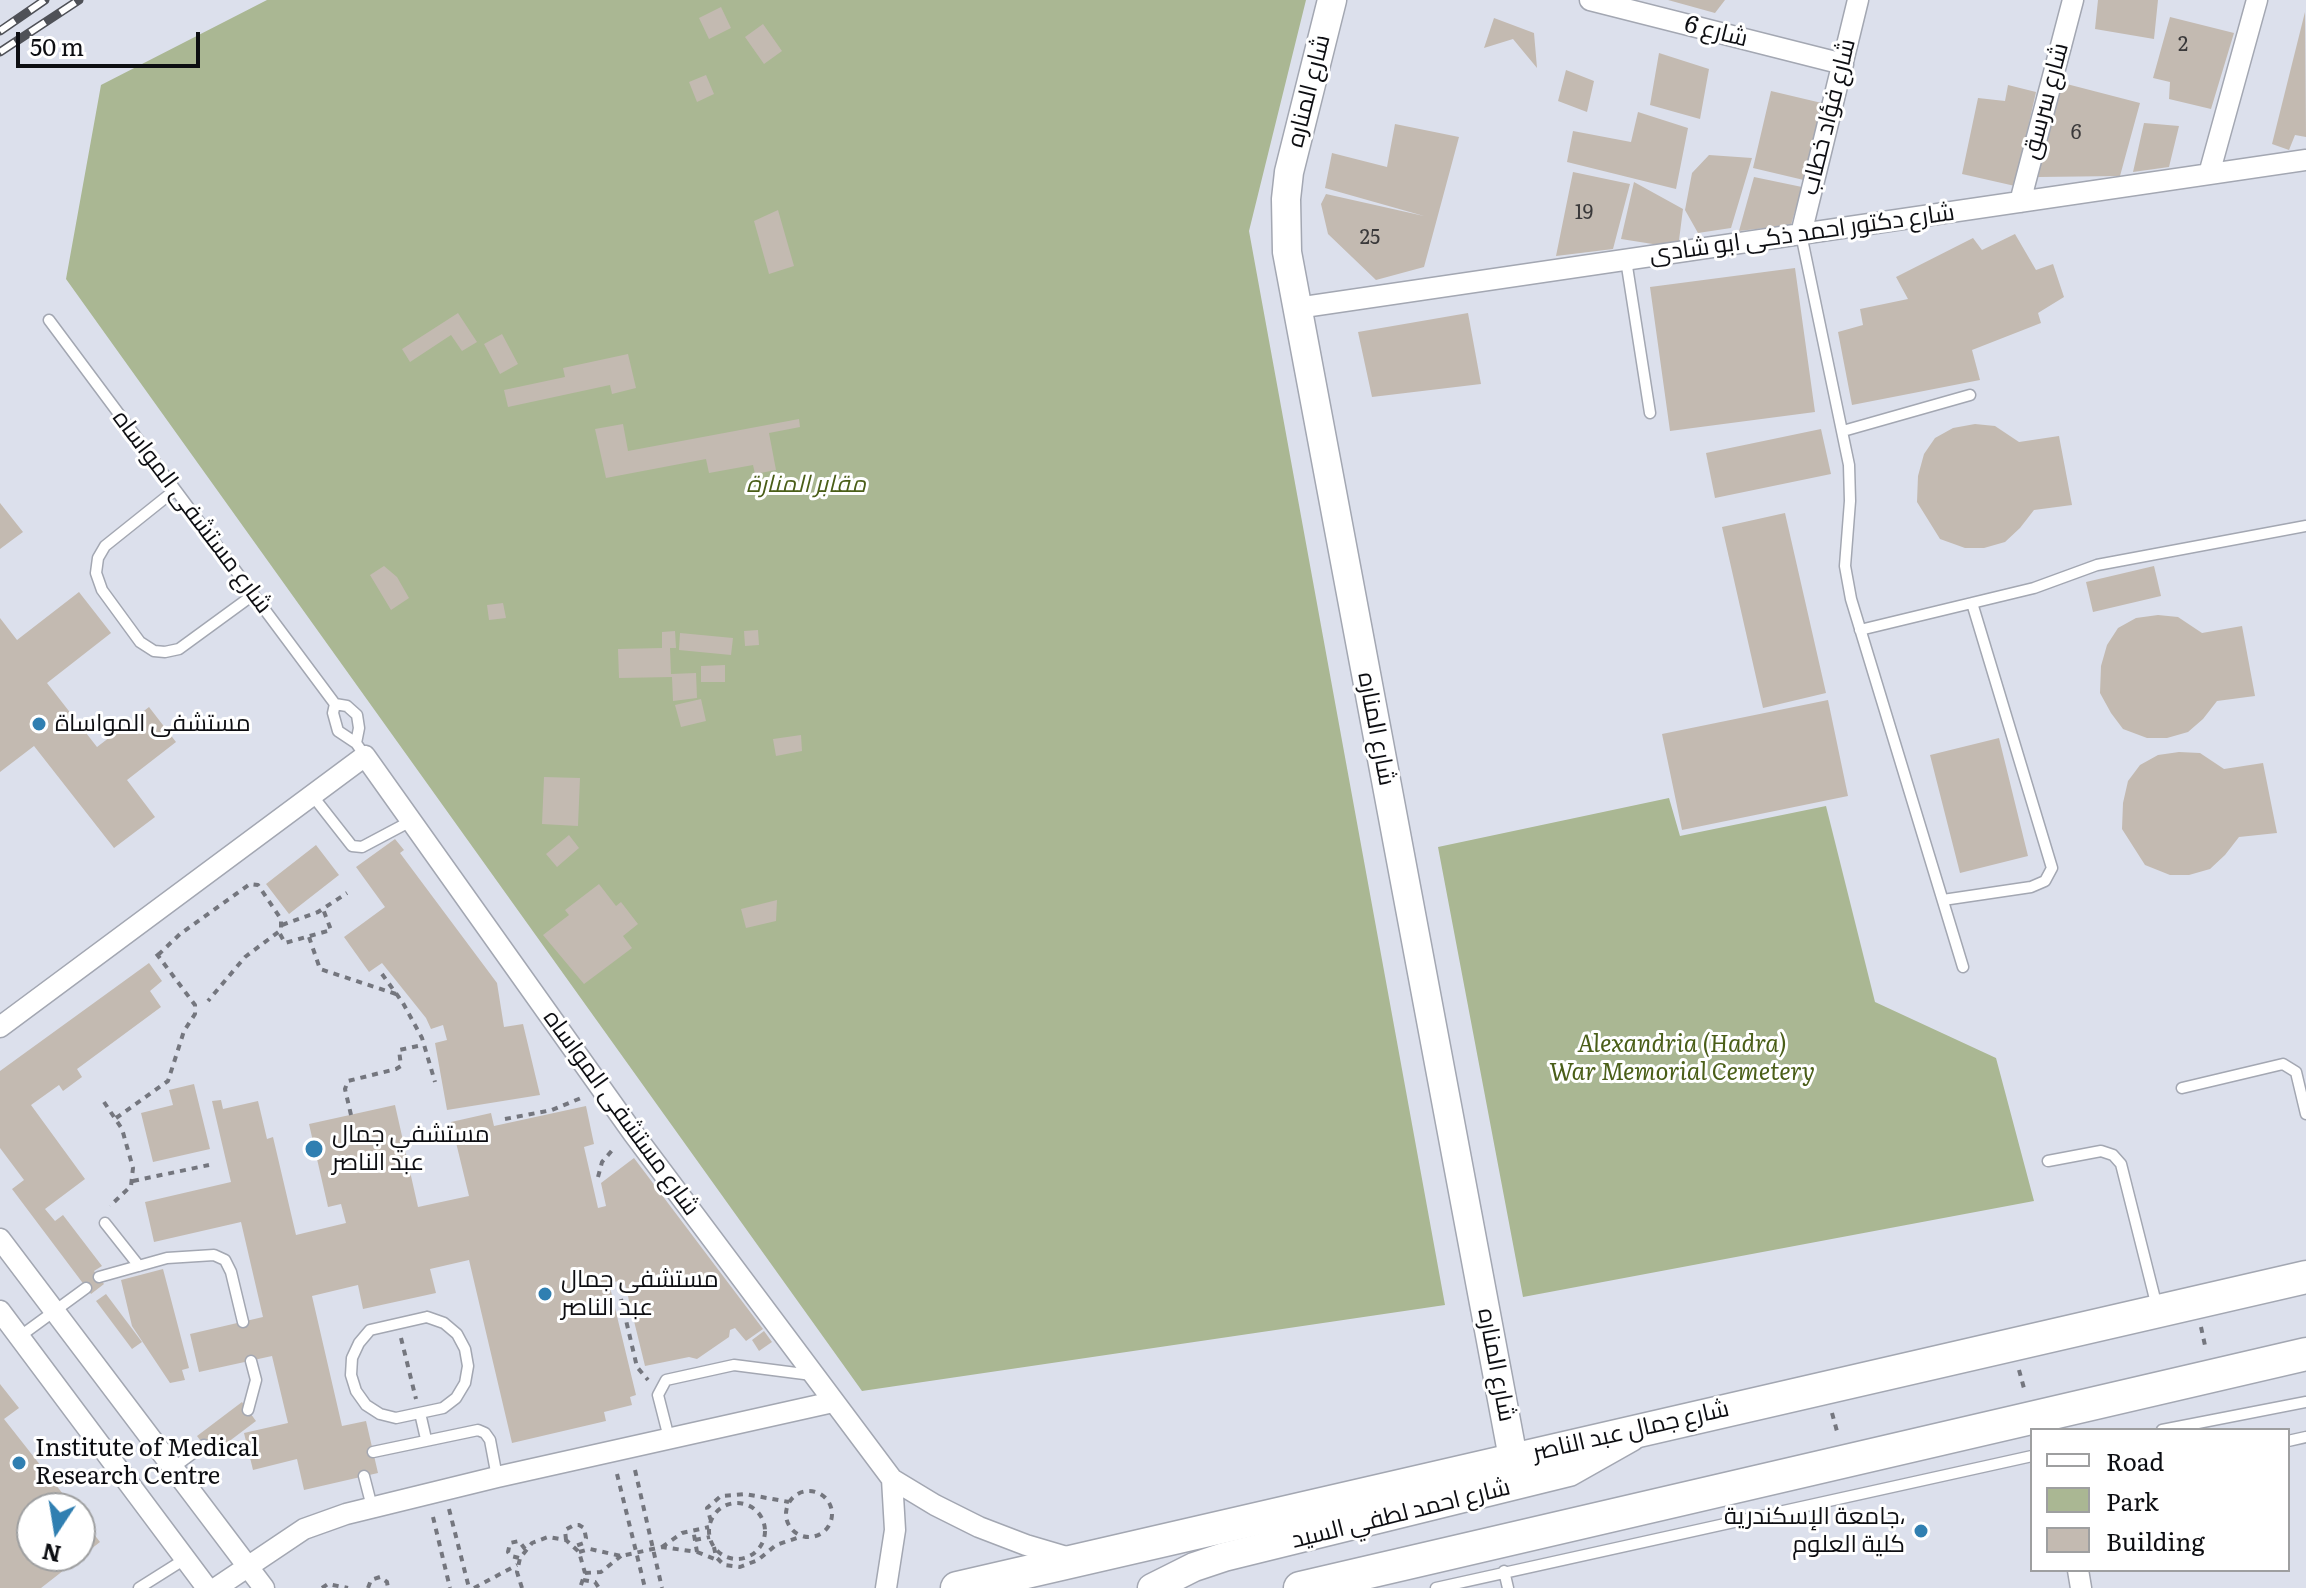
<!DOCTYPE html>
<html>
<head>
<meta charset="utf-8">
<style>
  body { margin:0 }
  #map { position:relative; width:2306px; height:1588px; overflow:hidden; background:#dce0ec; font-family:Literata,serif }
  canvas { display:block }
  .legend { position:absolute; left:2030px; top:1428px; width:260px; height:144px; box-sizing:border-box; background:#fff; border:2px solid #9e9fa0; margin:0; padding:10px 14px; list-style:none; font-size:24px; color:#0d0e12 }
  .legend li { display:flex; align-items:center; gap:16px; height:40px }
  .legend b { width:40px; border:2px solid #9e9fa0 }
  .north { position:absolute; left:16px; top:1492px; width:80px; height:80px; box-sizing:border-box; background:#fff; border:2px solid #9e9fa0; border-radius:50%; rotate:192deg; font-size:22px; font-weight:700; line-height:32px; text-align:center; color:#0d0e12 }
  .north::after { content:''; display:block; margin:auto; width:28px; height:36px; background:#307fb1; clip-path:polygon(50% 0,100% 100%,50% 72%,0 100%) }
  .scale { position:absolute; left:16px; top:32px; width:184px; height:36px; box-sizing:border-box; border:4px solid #0d0e12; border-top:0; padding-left:10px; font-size:24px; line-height:28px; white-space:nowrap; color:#0d0e12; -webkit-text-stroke:6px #fff; paint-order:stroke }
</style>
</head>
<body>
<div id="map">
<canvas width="2306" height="1588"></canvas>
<ul class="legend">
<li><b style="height:10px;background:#fff"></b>Road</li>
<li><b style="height:22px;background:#aab793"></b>Park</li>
<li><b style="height:22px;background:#c3bab1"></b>Building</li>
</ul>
<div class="north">N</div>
<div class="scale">50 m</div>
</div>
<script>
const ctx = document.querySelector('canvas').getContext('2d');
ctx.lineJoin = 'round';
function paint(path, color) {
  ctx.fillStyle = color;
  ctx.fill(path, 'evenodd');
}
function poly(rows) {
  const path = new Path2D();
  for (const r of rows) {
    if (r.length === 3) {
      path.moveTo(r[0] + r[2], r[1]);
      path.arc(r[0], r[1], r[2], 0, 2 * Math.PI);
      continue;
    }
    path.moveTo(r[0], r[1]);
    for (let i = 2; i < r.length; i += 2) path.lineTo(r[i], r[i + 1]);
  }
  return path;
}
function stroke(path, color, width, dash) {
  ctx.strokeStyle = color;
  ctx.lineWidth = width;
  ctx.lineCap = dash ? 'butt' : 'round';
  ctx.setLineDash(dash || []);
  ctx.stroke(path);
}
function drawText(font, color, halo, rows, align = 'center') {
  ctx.font = font + ' Literata,Cairo,serif';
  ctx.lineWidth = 6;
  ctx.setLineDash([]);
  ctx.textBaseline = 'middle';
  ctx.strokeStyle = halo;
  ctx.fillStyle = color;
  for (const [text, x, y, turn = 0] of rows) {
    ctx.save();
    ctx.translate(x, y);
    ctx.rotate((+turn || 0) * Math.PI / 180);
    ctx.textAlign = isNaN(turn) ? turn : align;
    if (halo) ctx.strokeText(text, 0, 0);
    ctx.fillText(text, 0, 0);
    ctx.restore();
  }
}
paint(poly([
  [267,0,1306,0,1249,231,1445,1305,862,1391,66,279,101,85],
  [1669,798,1680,836,1826,806,1875,1002,1996,1058,2034,1201,1523,1297,1438,847]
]), '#aab793');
paint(poly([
  [1668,0,1725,0,1715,13],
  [2098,0,2158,0,2154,39,2095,29],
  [721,7,731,28,709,39,699,18],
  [2305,12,2306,137,2295,135,2289,150,2272,144],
  [2170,17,2234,33,2211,109,2169,99,2170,82,2153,78],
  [1494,18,1534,33,1537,68,1513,39,1484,48],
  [763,24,782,51,764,64,745,37],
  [1659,53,1709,69,1700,119,1650,105],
  [1566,70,1594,81,1587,112,1558,101],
  [706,75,714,94,697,102,689,82],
  [2059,82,2140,103,2120,176,2038,177],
  [2008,85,2036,92,2015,186,1962,174,1978,98,2005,101],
  [1771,91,1826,104,1808,181,1753,168],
  [1638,112,1688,128,1676,189,1567,162,1573,131,1631,142],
  [2144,123,2179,126,2169,167,2133,172],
  [1395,124,1459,137,1424,267,1376,280,1328,234,1321,204,1326,194,1424,216,1325,188,1332,153,1387,167],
  [1709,155,1752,158,1731,228,1698,233,1685,210,1692,173],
  [1573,172,1630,184,1613,249,1556,256],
  [1754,177,1802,187,1791,225,1739,231],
  [1634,182,1683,209,1678,248,1621,239],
  [778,210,794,266,769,274,754,221],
  [2015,234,2036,270,2053,264,2064,297,2038,313,2041,323,1972,350,1980,380,1852,405,1838,332,1863,325,1860,309,1908,299,1896,277,1973,238,1982,250],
  [1795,268,1815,412,1670,431,1650,287],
  [458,313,477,342,462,351,451,335,410,362,402,349],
  [1468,313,1481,384,1372,397,1358,332],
  [502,334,518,364,500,374,484,344],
  [628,354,636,388,612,394,610,385,508,407,504,390,565,377,563,368],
  [799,419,800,427,769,433,776,470,755,474,753,465,709,473,706,459,606,478,595,429,623,424,628,451],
  [1975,424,1995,426,2019,442,2059,436,2072,505,2034,510,2020,528,2005,542,1984,548,1965,548,1940,539,1917,502,1918,476,1924,454,1935,438,1953,428],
  [1821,429,1831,474,1715,498,1706,453],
  [0,503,23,532,0,549],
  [1785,513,1826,693,1763,708,1722,527],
  [384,566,397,577,409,598,391,610,370,575],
  [2154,566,2161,596,2093,612,2086,582],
  [79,592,111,633,47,683,97,747,149,707,176,742,127,780,155,817,114,848,34,746,0,772,0,618,17,640],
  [503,603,506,618,489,620,487,605],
  [2158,615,2178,617,2202,633,2242,626,2255,696,2217,701,2203,719,2188,732,2167,738,2147,738,2123,729,2111,713,2100,693,2101,666,2107,645,2118,628,2136,618],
  [758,630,759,645,745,646,744,631],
  [675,631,676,648,670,648,671,674,696,673,697,698,673,701,672,677,619,678,618,649,662,648,662,632],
  [680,633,733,638,731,655,679,650],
  [725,665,725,682,701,682,701,666],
  [701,699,706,721,681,727,675,705],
  [1828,700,1848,796,1682,830,1662,734],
  [801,735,802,751,776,756,773,739],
  [1999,738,2028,856,1960,873,1930,755],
  [2179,752,2200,753,2224,769,2263,763,2277,833,2239,837,2225,855,2210,869,2189,875,2170,875,2145,865,2122,829,2123,803,2128,781,2140,765,2158,755],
  [544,777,580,778,578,826,542,824],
  [569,835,579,848,557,867,546,854],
  [395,839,404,850,400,853,497,983,504,1027,523,1024,540,1095,447,1110,435,1043,447,1040,443,1025,431,1029,426,1018,382,963,369,972,344,937,385,907,356,867],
  [316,845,339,875,289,914,266,884],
  [599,884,616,906,621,902,638,924,623,936,632,948,584,984,543,935,569,915,565,910],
  [777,900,776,921,746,928,741,909],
  [149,963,162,981,150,991,161,1007,77,1069,82,1077,63,1091,59,1085,31,1105,85,1179,45,1209,55,1221,63,1215,102,1266,94,1271,104,1284,91,1294,12,1189,24,1180,0,1148,0,1071],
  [194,1084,210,1149,153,1162,141,1113,173,1105,169,1090],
  [221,1100,223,1109,258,1101,267,1139,273,1137,296,1235,346,1223,341,1204,328,1207,309,1124,395,1105,418,1207,469,1196,451,1122,491,1113,494,1126,586,1106,594,1144,584,1147,598,1208,606,1206,601,1183,634,1158,763,1329,746,1341,735,1328,730,1330,729,1337,697,1359,689,1357,645,1366,624,1280,609,1283,636,1395,630,1397,632,1405,604,1412,606,1421,512,1443,469,1260,430,1269,436,1293,363,1309,358,1285,312,1296,342,1426,366,1421,378,1473,304,1490,297,1459,253,1470,244,1433,288,1423,272,1356,199,1372,190,1334,263,1317,241,1222,154,1242,145,1202,231,1182,212,1101],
  [163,1269,189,1368,182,1370,185,1380,170,1383,132,1326,121,1280],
  [106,1294,142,1342,132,1349,96,1301],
  [764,1331,772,1342,759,1351,752,1340],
  [0,1384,19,1408,4,1419,74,1508,32,1508,32,1556,80,1556,80,1516,100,1542,41,1588,0,1588],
  [242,1402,256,1421,211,1455,197,1436]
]), '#c3bab1');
const lane = poly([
  [1801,234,1849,465,1850,501,1845,566,1851,599,1963,967],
  [1626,260,1650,413],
  [49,320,335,704,333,713,338,731,356,743,365,756],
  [1843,431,1970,395],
  [175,490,105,546,98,558,96,573,102,590,140,642,154,651,165,652,179,649,253,595],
  [1860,630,2034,588,2097,565,2306,526],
  [335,704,347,706,357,715,359,728,356,743],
  [312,795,352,846,362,847,411,821],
  [1943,900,2031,887,2045,881,2052,868,1972,603],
  [2182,1088,2283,1064,2296,1072,2306,1114],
  [2048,1161,2101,1151,2113,1155,2121,1164,2157,1307],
  [105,1223,139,1266],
  [99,1277,167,1258,214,1255,225,1260,231,1272,243,1322],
  [427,1317,444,1323,457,1334,465,1349,468,1366,465,1383,456,1398,443,1408,396,1418,380,1414,366,1405,356,1391,351,1375,352,1358,359,1343,370,1330,427,1317],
  [19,1337,86,1288],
  [248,1410,256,1380,251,1361],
  [420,1413,426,1439],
  [2162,1430,2306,1402],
  [669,1438,658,1395,666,1380,734,1365,812,1375],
  [2288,1441,2306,1437],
  [373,1452,478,1430,485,1433,490,1440,497,1477],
  [173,1468,204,1445],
  [364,1476,372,1507],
  [1504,1571,1508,1588],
  [139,1588,185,1559],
  [1436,1588,2032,1456]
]);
const street = poly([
  [1590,0,1843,64],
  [2209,174,2257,0],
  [2020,202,2073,0],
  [1801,234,1858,0],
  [1297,308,2306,160],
  [0,1027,365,756,633,1133,892,1479,935,1505,979,1527,1026,1545,1070,1558],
  [0,1239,264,1588],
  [0,1311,207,1588],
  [2078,1570,2081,1588],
  [216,1588,304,1529,346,1514,497,1477,833,1402],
  [886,1588,895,1530,892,1479]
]);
const secondary = poly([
  [1332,0,1289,172,1286,199,1287,252,1513,1458],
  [1152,1588,1194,1567,1224,1557,1569,1472,1631,1437]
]);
const primary = poly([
  [957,1588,2306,1277],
  [1300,1588,2306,1354]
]);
stroke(lane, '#a3a7b2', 13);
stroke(street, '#a3a7b2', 23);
stroke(secondary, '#a3a7b2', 31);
stroke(primary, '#a3a7b2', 35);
stroke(poly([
  [282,925,318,912,347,893],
  [280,934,285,943,331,930,323,909],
  [309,937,320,969,396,994],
  [158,955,180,934,250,884,258,885,281,919,281,930,245,957,208,1001],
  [382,974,403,1003,422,1038,435,1082],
  [104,1102,122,1129,133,1168,131,1186,110,1206],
  [351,1115,345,1089,348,1081,396,1069,401,1066,399,1050,423,1045],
  [116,1118,168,1081,184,1031,195,1014,195,1005,153,949],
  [505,1119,552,1110,581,1098],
  [598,1177,602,1162,615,1147],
  [133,1181,209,1165],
  [621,1299,637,1367,648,1380],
  [2201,1327,2206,1350],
  [401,1338,416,1399],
  [2019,1370,2025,1392],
  [1832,1413,1838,1435],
  [635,1470,662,1588],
  [617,1474,645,1588],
  [809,1514,23],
  [737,1531,28],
  [449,1509,469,1588],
  [433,1517,450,1588],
  [711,1521,707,1508,721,1496,745,1494,789,1502],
  [566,1540,565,1530,574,1525,579,1525,584,1528,586,1538,584,1543,575,1546],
  [695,1540,710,1537],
  [662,1547,682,1533,709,1527],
  [714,1547,716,1557,724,1565,740,1567,758,1560,776,1545,800,1537],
  [579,1552,590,1549,621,1556,662,1547,697,1552,693,1529],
  [697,1552,717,1560],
  [519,1558,511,1556,508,1552,510,1543,519,1541,525,1549],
  [585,1573,601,1572,621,1556],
  [583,1580,595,1582,599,1588],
  [322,1588,328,1584,348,1588],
  [368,1588,371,1580,380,1577,387,1582,388,1588],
  [474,1588,517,1565],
  [522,1588,517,1572,520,1558,532,1543,548,1537,566,1540,579,1552,585,1573,580,1588]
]), '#74767e', 4, [6, 6]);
stroke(lane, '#fff', 10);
stroke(street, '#fff', 20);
stroke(secondary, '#fff', 28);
stroke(primary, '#fff', 32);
const rail = poly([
  [0,31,45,0],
  [0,52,79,0]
]);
stroke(rail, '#4f5157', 9);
stroke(rail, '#fff', 6, [18]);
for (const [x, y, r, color] of [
  [39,724,8,"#307fb1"],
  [314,1149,10,"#307fb1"],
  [545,1294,8,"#307fb1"],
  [19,1463,8,"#307fb1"],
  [1921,1531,8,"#307fb1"]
]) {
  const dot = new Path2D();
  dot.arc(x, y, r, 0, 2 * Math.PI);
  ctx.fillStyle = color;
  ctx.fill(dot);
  stroke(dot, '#fff', 3);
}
drawText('20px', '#3a393a', null, [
  ["2",2183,45],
  ["6",2076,133],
  ["19",1584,213],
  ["25",1370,238]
]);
drawText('24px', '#0d0e12', '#fff', [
  ["شارع 6",1716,32,14],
  ["شارع المناره",1309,91,-76],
  ["شارع سرسق",2046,101,-75],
  ["شارع فؤاد خطاب",1829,117,-76],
  ["شارع دكتور احمد ذكى ابو شادى",1802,234,-8],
  ["شارع مستشفى المواساه",192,512,53],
  ["شارع المناره",1376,729,79],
  ["شارع مستشفى المواساه",621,1113,54],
  ["شارع المناره",1496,1365,79],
  ["شارع جمال عبد الناصر",1631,1431,-13],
  ["شارع احمد لطفي السيد",1401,1514,-14]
]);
drawText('italic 24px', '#4a5e18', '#fff', [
  ["مقابر المنارة",806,485],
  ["Alexandria (Hadra)",1682,1045],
  ["War Memorial Cemetery",1682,1073]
]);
drawText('24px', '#0d0e12', '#fff', [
  ["مستشفى المواساة",55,724],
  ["مستشفي جمال",332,1135],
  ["عبد الناصر",332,1163],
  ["مستشفى جمال",561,1280],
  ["عبد الناصر",561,1308],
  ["Institute of Medical",35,1449],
  ["Research Centre",35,1477],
  ["جامعة الإسكندرية،",1905,1517,"right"],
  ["كلية العلوم",1905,1545,"right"]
], 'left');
</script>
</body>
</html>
